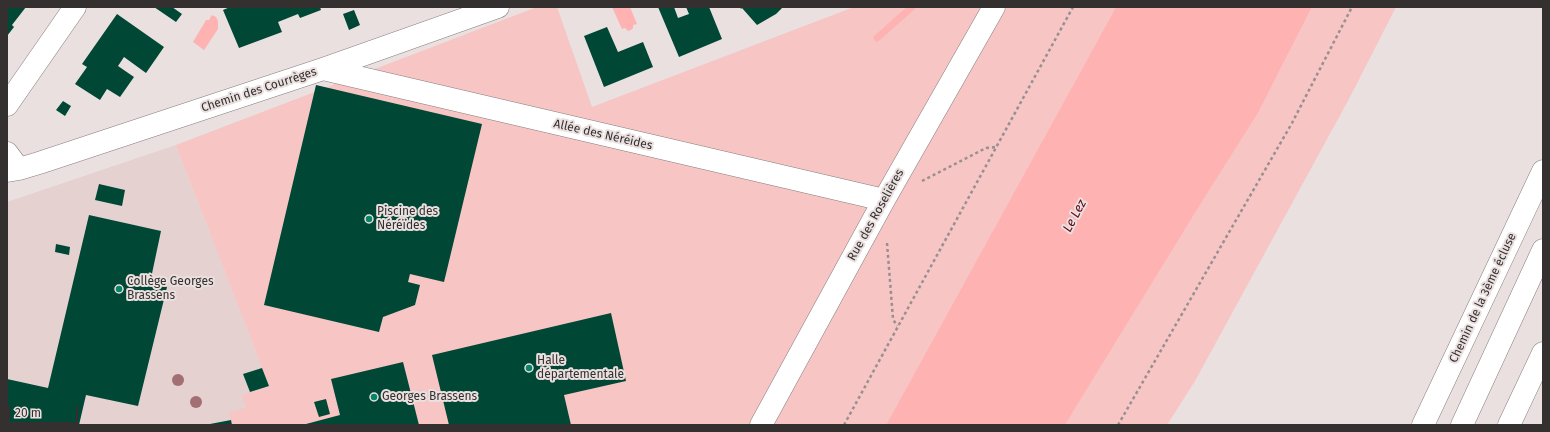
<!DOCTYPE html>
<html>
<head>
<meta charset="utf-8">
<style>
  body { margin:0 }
  #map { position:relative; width:1550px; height:432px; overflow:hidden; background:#eae0df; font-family:"Fira Sans",sans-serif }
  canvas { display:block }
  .frame { position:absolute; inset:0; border:8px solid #343030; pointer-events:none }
  .scale { position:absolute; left:8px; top:406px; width:70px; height:18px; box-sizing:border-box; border:2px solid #343030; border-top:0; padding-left:5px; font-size:12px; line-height:14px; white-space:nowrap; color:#343030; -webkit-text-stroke:3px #eae0df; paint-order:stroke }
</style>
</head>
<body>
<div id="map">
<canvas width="1550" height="432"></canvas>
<div class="frame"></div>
<div class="scale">20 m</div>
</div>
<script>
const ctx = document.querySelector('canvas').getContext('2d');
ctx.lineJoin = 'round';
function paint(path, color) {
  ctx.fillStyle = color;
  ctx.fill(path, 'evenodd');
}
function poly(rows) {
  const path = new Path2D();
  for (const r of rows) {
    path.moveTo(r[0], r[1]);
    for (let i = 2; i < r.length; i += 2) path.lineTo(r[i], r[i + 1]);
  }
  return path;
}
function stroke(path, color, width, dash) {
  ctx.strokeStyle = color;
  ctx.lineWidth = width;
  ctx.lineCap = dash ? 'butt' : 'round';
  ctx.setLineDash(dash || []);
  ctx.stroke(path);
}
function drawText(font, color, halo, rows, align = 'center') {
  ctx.font = font + ' "Fira Sans",sans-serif';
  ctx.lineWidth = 4;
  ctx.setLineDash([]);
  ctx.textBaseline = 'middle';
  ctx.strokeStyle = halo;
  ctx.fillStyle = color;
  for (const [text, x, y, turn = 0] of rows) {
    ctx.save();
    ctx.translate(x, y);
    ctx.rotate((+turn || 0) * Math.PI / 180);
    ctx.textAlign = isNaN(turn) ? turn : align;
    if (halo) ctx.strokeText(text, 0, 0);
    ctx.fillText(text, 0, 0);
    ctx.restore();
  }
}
paint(poly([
  [176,145,269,386,246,408,231,425,7,425,7,202]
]), '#e4d1d0');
paint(poly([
  [537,7,557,7,592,107,854,7,1116,7,886,425,231,425,229,413,246,408,242,395,269,386,176,145],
  [1312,7,1396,7,1350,97,1195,381,1167,425,1065,425,1200,205,1258,113]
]), '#f6c5c4');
paint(poly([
  [612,7,630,7,637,24,633,25,633,28,631,30,628,31,625,28,622,29],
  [1116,7,1312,7,1258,113,1200,205,1065,425,886,425],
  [212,15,216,17,218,21,218,29,204,50,193,42,206,20,209,20]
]), '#feb2b1');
stroke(poly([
  [877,38,912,7]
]), '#feb2b1', 7);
paint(poly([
  [7,7,26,7,12,25,14,27,7,36],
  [154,7,172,7,182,14,176,22],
  [230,7,320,7,321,10,300,18,298,14,278,22,282,32,239,48,223,10],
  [658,7,674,7,678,18,689,14,686,7,709,7,722,39,679,57],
  [740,7,783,7,776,14,757,25,742,8,741,9],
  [354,10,360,25,349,30,343,14],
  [117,14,164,47,146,73,124,57,118,66,134,77,120,97,107,89,100,100,75,84,87,67,82,64],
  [607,27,618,52,643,42,653,67,604,87,584,36],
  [316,85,482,124,444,282,410,274,408,282,420,285,415,305,383,317,379,332,264,305],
  [63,101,71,106,65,116,56,110],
  [99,184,125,190,122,206,95,200],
  [89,215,161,231,150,283,167,287,138,406,86,395,79,425,7,425,7,379,48,388],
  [56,244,70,247,69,255,55,252],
  [611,313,626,381,564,395,571,425,449,425,432,355],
  [403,362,419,425,307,425,306,424,340,415,331,379],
  [262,368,269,386,250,392,243,374],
  [326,399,330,414,319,417,314,402],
  [231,420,232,425,210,425,210,424]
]), '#004735');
const minor = poly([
  [323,69,884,200],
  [7,105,75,7],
  [7,153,19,169],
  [7,171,19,169,39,163,323,69,498,7],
  [761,425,884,200,994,7],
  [1423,425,1543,171]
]);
const major = poly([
  [1462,425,1543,250],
  [1509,425,1543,353]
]);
stroke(minor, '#877e7d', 23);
stroke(major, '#877e7d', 23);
stroke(poly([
  [922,181,986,148,996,147],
  [887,243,893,319,897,326],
  [844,425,1073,7],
  [1118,425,1292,123,1352,7]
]), '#97908f', 2.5, [3, 3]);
stroke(minor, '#fff', 22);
stroke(major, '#fff', 22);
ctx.fillStyle = '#a26f74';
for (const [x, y] of [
  [178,380],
  [196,402]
]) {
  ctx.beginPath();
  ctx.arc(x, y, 6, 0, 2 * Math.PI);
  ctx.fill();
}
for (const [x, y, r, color] of [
  [369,219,4,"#068466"],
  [119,289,4,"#068466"],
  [529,368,4,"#068466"],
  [374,397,4,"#068466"]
]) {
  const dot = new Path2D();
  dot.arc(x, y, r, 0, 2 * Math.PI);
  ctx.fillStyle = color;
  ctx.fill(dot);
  stroke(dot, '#eae0df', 1.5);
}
drawText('12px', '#343030', '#eae0df', [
  ["Chemin des Courrèges",259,90,-18],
  ["Allée des Néréides",603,135,13],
  ["Rue des Roselières",876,215,-61],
  ["Chemin de la 3ème écluse",1483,298,-65]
]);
drawText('12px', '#343030', '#eae0df', [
  ["Piscine des",377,212],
  ["Néréïdes",377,226],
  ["Collège Georges",127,282],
  ["Brassens",127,296],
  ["Halle",537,361],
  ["départementale",537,375],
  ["Georges Brassens",382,397]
], 'left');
drawText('italic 13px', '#620a18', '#eae0df', [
  ["Le Lez",1075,216,-62]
]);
</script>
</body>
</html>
